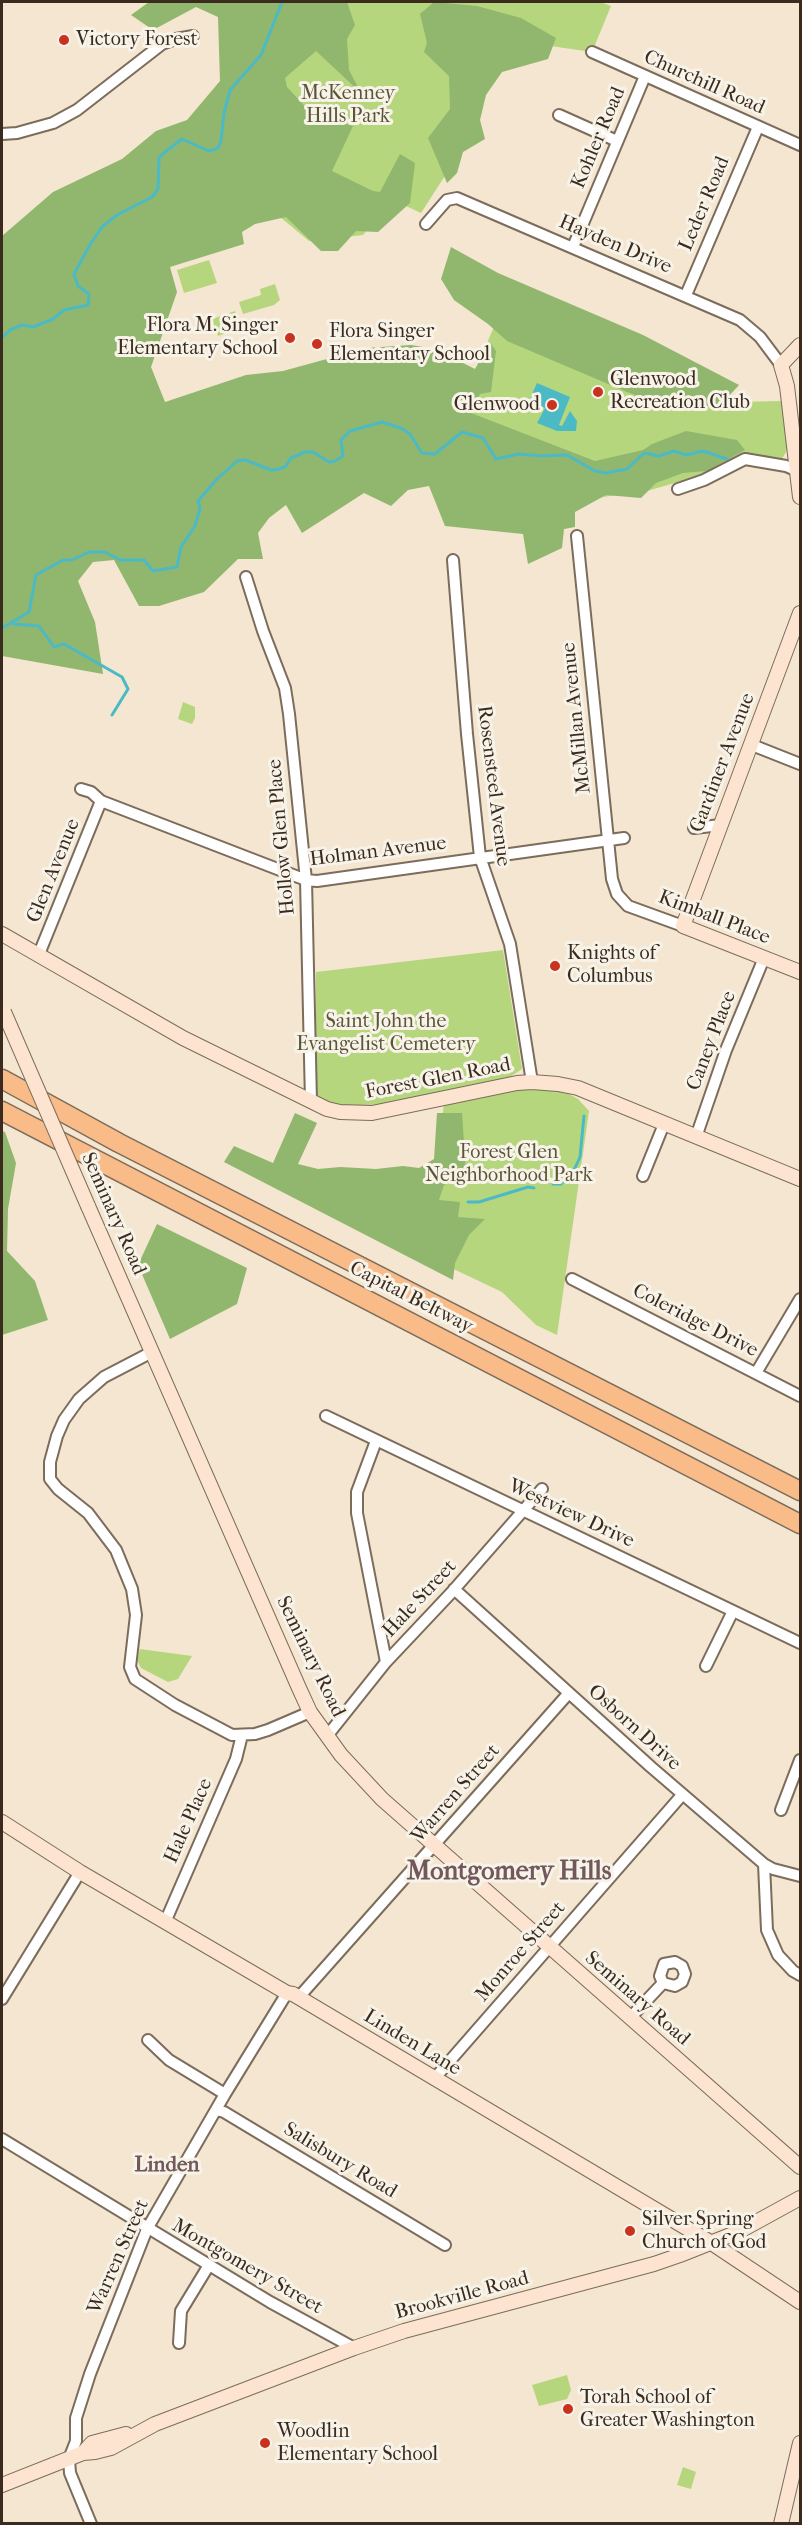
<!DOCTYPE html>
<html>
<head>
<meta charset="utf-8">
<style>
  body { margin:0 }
  #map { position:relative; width:802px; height:2525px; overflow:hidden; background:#f4e6d0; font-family:"IM FELL French Canon",serif }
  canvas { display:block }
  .frame { position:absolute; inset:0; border:3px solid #3b2a1e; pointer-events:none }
</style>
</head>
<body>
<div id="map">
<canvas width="802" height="2525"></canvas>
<div class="frame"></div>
</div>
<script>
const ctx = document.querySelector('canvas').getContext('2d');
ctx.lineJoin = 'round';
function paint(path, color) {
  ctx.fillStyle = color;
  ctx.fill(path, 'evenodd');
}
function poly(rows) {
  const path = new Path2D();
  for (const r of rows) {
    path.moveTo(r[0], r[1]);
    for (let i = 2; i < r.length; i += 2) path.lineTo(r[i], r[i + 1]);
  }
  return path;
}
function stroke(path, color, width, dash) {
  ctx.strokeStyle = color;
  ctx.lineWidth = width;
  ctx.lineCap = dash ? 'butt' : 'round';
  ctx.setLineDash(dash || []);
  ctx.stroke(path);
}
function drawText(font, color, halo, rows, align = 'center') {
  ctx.font = font + ' "IM FELL French Canon",serif';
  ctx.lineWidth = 6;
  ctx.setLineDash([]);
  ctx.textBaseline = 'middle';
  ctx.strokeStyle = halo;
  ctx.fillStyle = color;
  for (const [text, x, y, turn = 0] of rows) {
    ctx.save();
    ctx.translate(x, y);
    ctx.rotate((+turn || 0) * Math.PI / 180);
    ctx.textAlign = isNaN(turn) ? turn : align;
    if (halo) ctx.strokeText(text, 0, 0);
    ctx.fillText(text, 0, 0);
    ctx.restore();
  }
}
paint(poly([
  [229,2,600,2,611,6,592,52,502,39,450,168,421,213,393,200,363,235,309,241,216,164],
  [209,260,217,283,184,293,177,270],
  [275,284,280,300,274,305,243,314,239,302,261,295,260,289],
  [235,311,241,328,218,336,212,319],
  [496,322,721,383,732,402,783,401,788,447,786,452,780,462,750,456,719,470,647,491,566,502,444,479,476,369],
  [183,702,195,707,195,718,192,724,178,719],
  [503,950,522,1069,510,1077,388,1104,342,1106,316,1099,316,972],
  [529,1089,565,1092,578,1099,589,1111,557,1335,536,1325,502,1292,424,1255,444,1104,510,1090],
  [140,1649,192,1656,178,1679,168,1682,141,1668,137,1660],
  [567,2375,571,2390,567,2399,539,2406,532,2385],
  [683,2467,696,2472,691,2489,677,2485]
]), '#b6d67e');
paint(poly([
  [149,2,347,2,355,25,347,39,349,70,361,93,316,51,285,78,287,87,322,125,339,122,353,126,332,171,373,191,380,192,400,154,415,163,410,203,378,232,356,231,338,251,321,251,286,217,255,224,242,232,244,244,170,267,177,292,151,367,165,402,246,375,283,371,367,348,411,345,435,349,475,369,490,342,496,351,491,392,480,394,471,413,595,461,643,450,652,444,686,431,737,440,745,450,707,471,683,473,656,483,641,498,606,495,575,512,575,527,564,529,562,548,528,564,523,534,445,526,429,486,408,490,391,506,364,493,302,533,286,505,269,518,258,533,263,559,238,559,204,592,159,606,139,606,114,560,93,562,78,581,95,622,103,674,2,656,2,236,53,192,122,159,156,131,187,120,220,81,218,17,196,7,153,30,131,15],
  [434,2,477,6,521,18,556,38,548,59,502,72,486,95,480,120,485,139,463,152,457,173,447,183,428,138,450,109,449,76,424,52,427,43,420,14],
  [451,247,498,273,643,335,739,385,718,408,678,400,676,410,627,392,507,341,488,324,454,300,441,279],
  [295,1113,317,1123,298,1164,318,1169,340,1167,376,1169,403,1166,419,1168,434,1159,437,1113,462,1113,466,1172,444,1185,439,1200,460,1202,458,1217,485,1219,469,1235,455,1263,453,1280,224,1162,234,1146,273,1163],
  [2,1131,5,1132,16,1163,8,1209,7,1251,35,1281,48,1320,2,1335],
  [157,1224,247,1268,237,1304,170,1339,138,1265]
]), '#90b76d');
paint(poly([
  [537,383,570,397,559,425,562,426,570,411,577,421,576,431,557,431,537,423,545,408,529,401]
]), '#4cbac5');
stroke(poly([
  [2,338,10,330,22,325,33,327,53,319,64,310,88,305,89,294,78,286,74,274,91,243,102,227,117,215,152,197,158,189,159,158,165,152,182,139,209,151,218,148,221,141,224,113,230,90,261,55,282,2],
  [13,624,39,626,54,647,64,644,122,677,128,689,112,715],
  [2,628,29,612,36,575,63,560,72,560,89,552,105,552,120,560,144,560,153,571,177,567,181,547,195,526,200,509,198,501,217,479,237,461,245,460,271,470,279,469,285,467,291,458,305,452,313,452,329,462,335,461,343,456,341,440,350,431,382,422,401,428,410,434,422,453,435,454,462,432,483,438,496,459,519,454,542,456,567,455,595,471,606,473,627,469,644,453,659,456,674,451,686,455,703,451,727,459],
  [553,1184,561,1184,575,1168,580,1157,584,1116],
  [468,1202,479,1202,528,1187,534,1188]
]), '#4cbac5', 3);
const street = poly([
  [592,52,800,145],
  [559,115,617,141],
  [2,134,17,133,53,123,77,110,162,44,176,39,193,36],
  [426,224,447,200,457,198,740,320,760,337,781,365],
  [573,247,645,76],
  [686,295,758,127],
  [678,489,704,480,745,459,786,466,800,472],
  [577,536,612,879,617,894,628,906,683,926],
  [453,560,467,734,480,857,510,944,532,1082],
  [246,577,263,631,285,688,289,714,306,880,311,1102],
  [752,745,800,764],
  [81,789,91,792,101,801,306,880,317,881,624,838],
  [694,828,721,825],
  [39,954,101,801],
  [696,1137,726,1050,764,958],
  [643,1176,664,1124],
  [572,1279,800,1396],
  [152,1352,104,1377,79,1399,64,1420,57,1436,50,1462,50,1479,58,1489,88,1513,116,1550,132,1589,136,1615,130,1667,135,1679,175,1705,232,1735,255,1734,268,1730,310,1712],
  [756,1373,800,1299],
  [326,1416,800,1643],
  [376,1441,357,1492,357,1513,386,1662],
  [454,1589,651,1767,764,1864,773,1869,800,1876],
  [706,1666,733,1611],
  [327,1736,386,1662,451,1593,542,1489],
  [781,1810,800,1760],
  [764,1864,767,1930,778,1955,793,1971,800,1975],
  [166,1920,236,1759,242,1735],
  [299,1997,568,1694],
  [2,1999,80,1872],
  [630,2018,663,1983,660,1976,664,1964,675,1962,682,1966,685,1974,682,1982,675,1986,663,1983],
  [148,2040,169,2060,225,2094],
  [434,2079,682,1795],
  [216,2110,224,2112,445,2245],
  [2,2139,270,2302,354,2348],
  [179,2343,181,2311,209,2265],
  [91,2524,70,2473,69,2459,76,2441,76,2418,90,2374,147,2229,225,2094,287,1993]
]);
const secondary = poly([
  [800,345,781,365,787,386,800,497],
  [800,613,683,926,800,972],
  [2,934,183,1038,327,1109,340,1112,372,1113,517,1083,532,1082,558,1084,578,1088,800,1179],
  [88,1206,299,1688,310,1712,341,1755,382,1799,800,2167],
  [2,1822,80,1872,287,1993,293,1994,710,2242,800,2302],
  [83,2453,92,2443,126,2434],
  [2,2485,83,2453,95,2452,111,2448,155,2424,354,2348,404,2331,654,2264,680,2255,738,2232,800,2198],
  [781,2524,800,2443]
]);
const highway = poly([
  [2,1079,119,1143,800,1491],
  [2,1111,800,1524]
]);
stroke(street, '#7c6c5c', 14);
stroke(secondary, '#7c6c5c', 16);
stroke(highway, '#7c6c5c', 21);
stroke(street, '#fff', 10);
stroke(secondary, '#fde4d0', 14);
stroke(highway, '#f9bc89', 18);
const secondaryBridge = poly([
  [4,1012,88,1206]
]);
stroke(secondaryBridge, '#7c6c5c', 16, []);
stroke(secondaryBridge, '#fde4d0', 14);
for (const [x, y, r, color] of [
  [64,40,6,"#c8321e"],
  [290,338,6,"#c8321e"],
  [317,344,6,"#c8321e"],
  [598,392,6,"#c8321e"],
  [552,405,6,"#c8321e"],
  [555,966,6,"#c8321e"],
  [630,2231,6,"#c8321e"],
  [568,2409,6,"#c8321e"],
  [265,2443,6,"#c8321e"]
]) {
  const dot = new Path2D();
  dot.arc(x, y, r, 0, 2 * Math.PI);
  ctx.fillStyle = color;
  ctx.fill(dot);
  stroke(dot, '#f7f3e8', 2);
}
drawText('20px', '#3b2a1e', '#f7f3e8', [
  ["Victory Forest",76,40],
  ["Flora M. Singer",278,326,"right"],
  ["Elementary School",278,349,"right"],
  ["Flora Singer",329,332],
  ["Elementary School",329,355],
  ["Glenwood",610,380],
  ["Recreation Club",610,403],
  ["Glenwood",540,405,"right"],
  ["Knights of",567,954],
  ["Columbus",567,977],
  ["Silver Spring",642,2220],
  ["Church of God",642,2243],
  ["Torah School of",580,2398],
  ["Greater Washington",580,2421],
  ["Woodlin",277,2432],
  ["Elementary School",277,2455]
], 'left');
drawText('20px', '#3b2a1e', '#f7f3e8', [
  ["Churchill Road",704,83,24],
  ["Kohler Road",599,138,-67],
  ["Leder Road",705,204,-67],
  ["Hayden Drive",615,245,23],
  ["McMillan Avenue",577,718,-96],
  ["Gardiner Avenue",723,763,-69],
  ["Rosensteel Avenue",493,786,83],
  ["Hollow Glen Place",282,837,-95],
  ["Holman Avenue",378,852,-7],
  ["Glen Avenue",54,871,-68],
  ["Kimball Place",714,918,21],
  ["Caney Place",712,1041,-69],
  ["Forest Glen Road",438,1079,-11],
  ["Seminary Road",113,1214,66],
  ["Capital Beltway",411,1298,27],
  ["Coleridge Drive",695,1321,27],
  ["Westview Drive",571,1514,25],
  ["Hale Street",420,1599,-47],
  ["Seminary Road",310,1657,64],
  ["Osborn Drive",634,1728,42],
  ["Warren Street",456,1794,-49],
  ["Hale Place",189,1821,-66],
  ["Monroe Street",521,1952,-49],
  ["Seminary Road",637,1999,41],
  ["Linden Lane",412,2043,31],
  ["Salisbury Road",340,2161,31],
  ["Warren Street",119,2257,-66],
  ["Montgomery Street",247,2267,30],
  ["Brookville Road",462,2296,-15]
]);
drawText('20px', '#5a5536', '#f7f3e8', [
  ["McKenney",348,94],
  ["Hills Park",348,117],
  ["Saint John the",386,1022],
  ["Evangelist Cemetery",386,1045],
  ["Forest Glen",509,1153],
  ["Neighborhood Park",509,1176]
]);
drawText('bold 21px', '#72585b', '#f7f3e8', [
  ["Linden",167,2166]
]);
drawText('bold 26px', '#72585b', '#f7f3e8', [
  ["Montgomery Hills",509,1873]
]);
</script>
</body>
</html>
